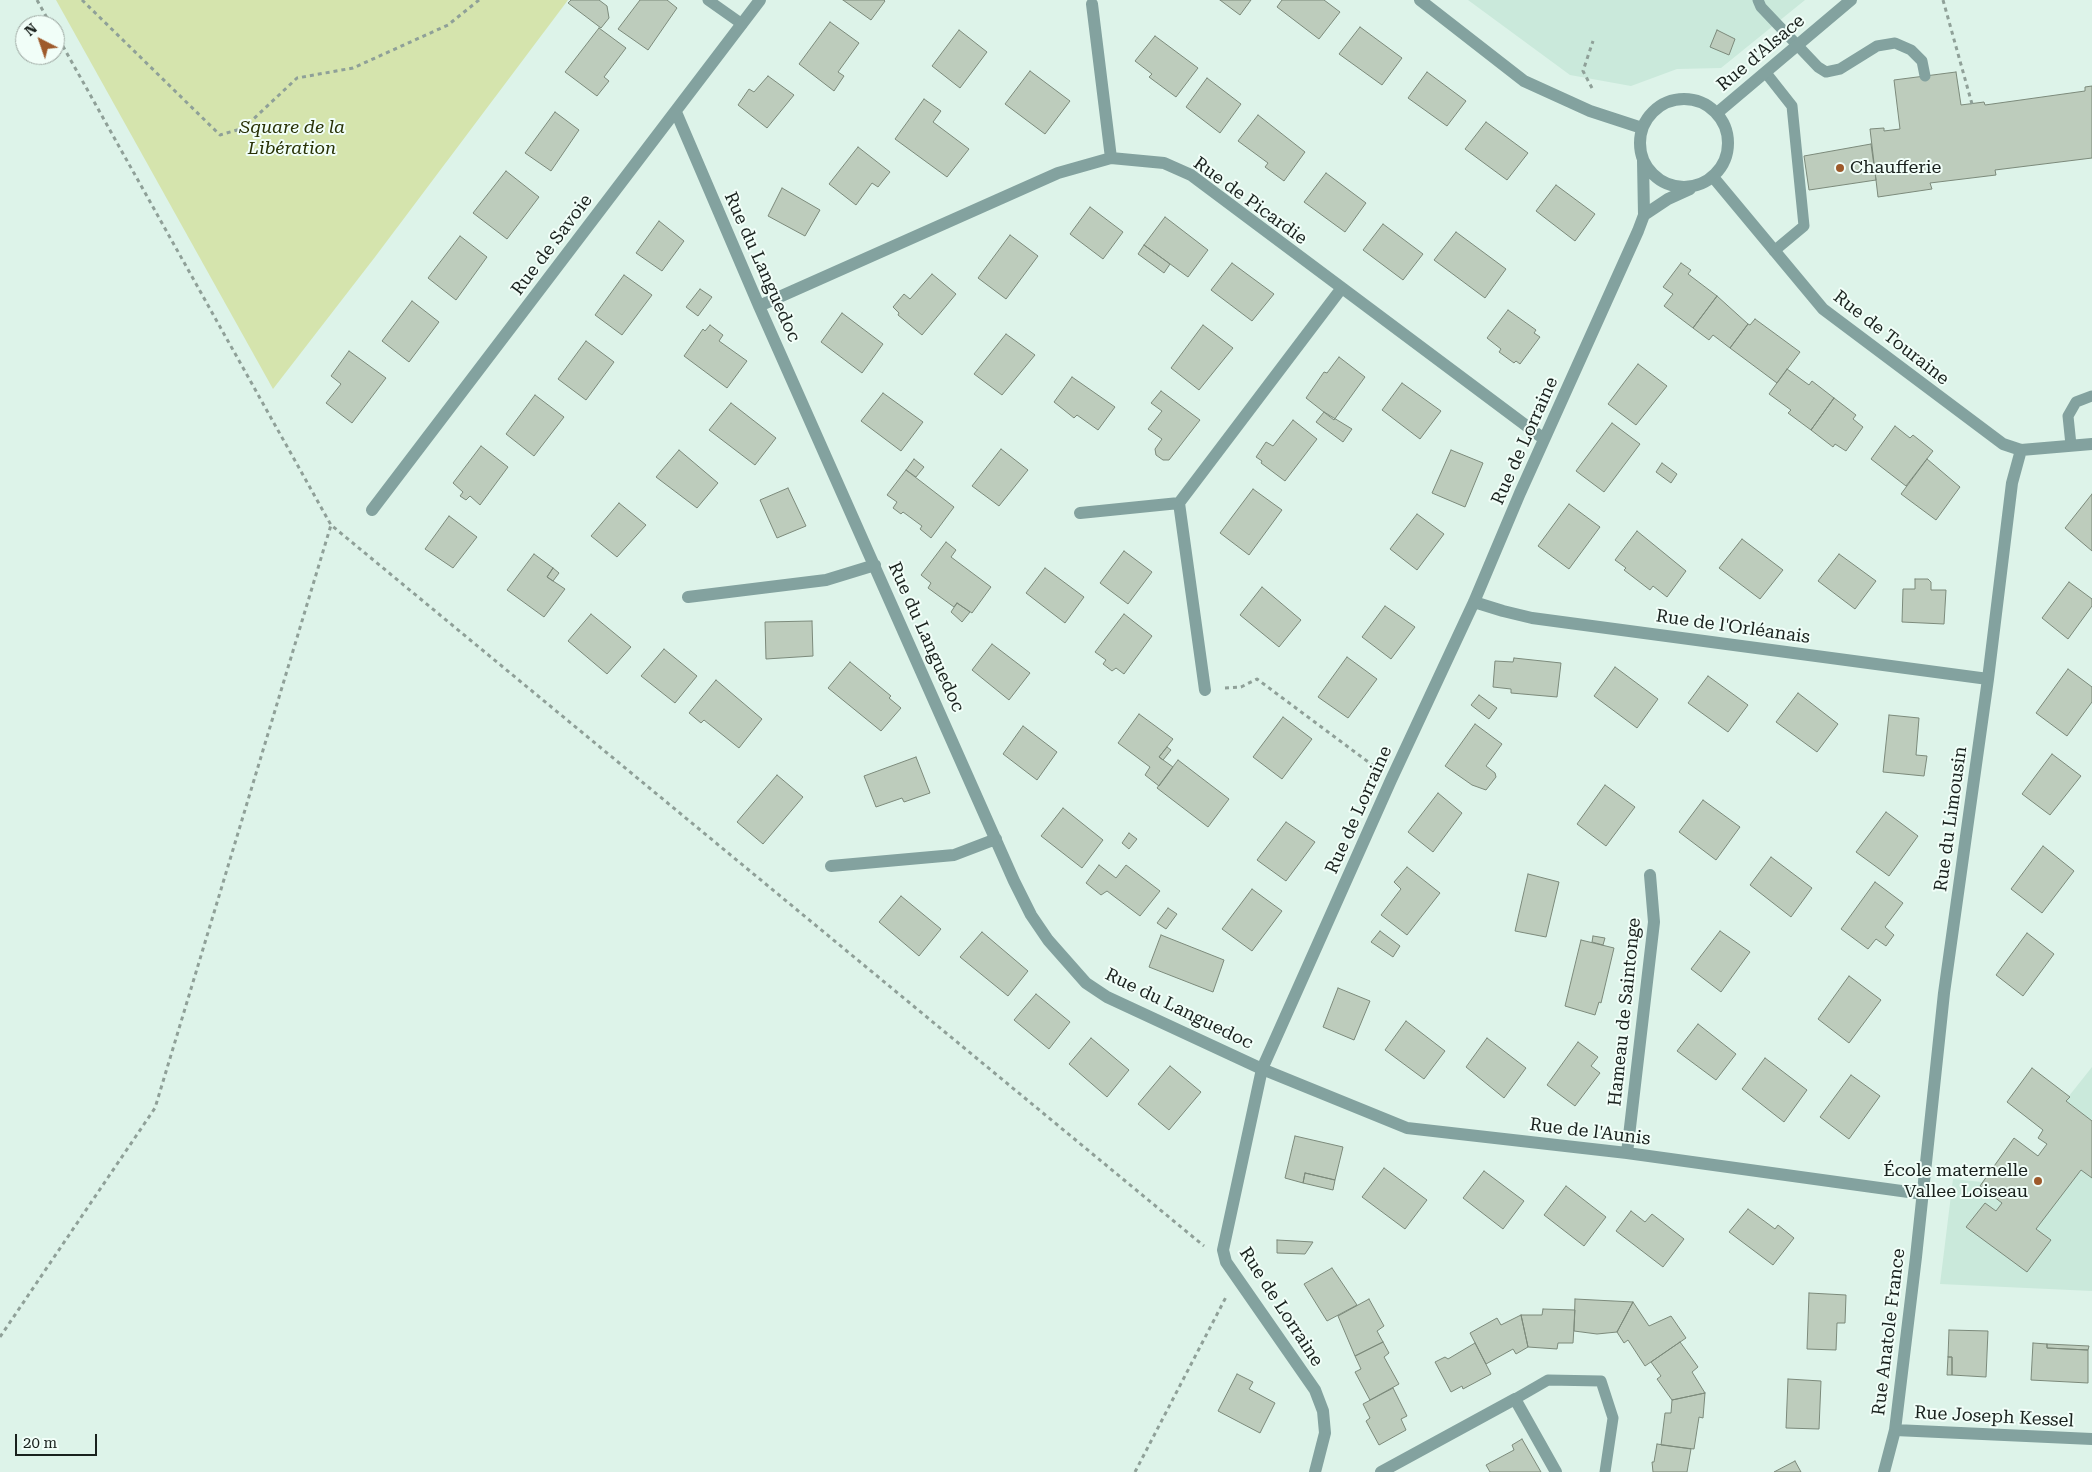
<!DOCTYPE html>
<html>
<head>
<meta charset="utf-8">
<style>
  body { margin:0 }
  #map { position:relative; width:2092px; height:1472px; overflow:hidden; background:#ddf3e9; font-family:"Roboto Serif",serif }
  canvas { display:block }
  .north { position:absolute; left:15px; top:15px; width:50px; height:50px; box-sizing:border-box; background:#f1fef8; border:1px solid #9ba6a0; border-radius:50%; rotate:319deg; font-size:14px; font-weight:700; line-height:20px; text-align:center; color:#19211d }
  .north::after { content:''; display:block; margin:auto; width:18px; height:22px; background:#9e5a2b; clip-path:polygon(50% 0,100% 100%,50% 72%,0 100%) }
  .scale { position:absolute; left:15px; top:1434px; width:82px; height:22px; box-sizing:border-box; border:2px solid #19211d; border-top:0; padding-left:6px; font-size:15px; line-height:18px; white-space:nowrap; color:#19211d; -webkit-text-stroke:4px #f1fef8; paint-order:stroke }
</style>
</head>
<body>
<div id="map">
<canvas width="2092" height="1472"></canvas>
<div class="north">N</div>
<div class="scale">20 m</div>
</div>
<script>
const ctx = document.querySelector('canvas').getContext('2d');
ctx.lineJoin = 'round';
function paint(path, color) {
  ctx.fillStyle = color;
  ctx.fill(path, 'evenodd');
}
function poly(rows) {
  const path = new Path2D();
  for (const r of rows) {
    if (r.length === 3) {
      path.moveTo(r[0] + r[2], r[1]);
      path.arc(r[0], r[1], r[2], 0, 2 * Math.PI);
      continue;
    }
    path.moveTo(r[0], r[1]);
    for (let i = 2; i < r.length; i += 2) path.lineTo(r[i], r[i + 1]);
  }
  return path;
}
function stroke(path, color, width, dash) {
  ctx.strokeStyle = color;
  ctx.lineWidth = width;
  ctx.lineCap = dash ? 'butt' : 'round';
  ctx.setLineDash(dash || []);
  ctx.stroke(path);
}
function drawText(font, color, halo, rows, align = 'center') {
  ctx.font = font + ' "Roboto Serif",serif';
  ctx.lineWidth = 4;
  ctx.setLineDash([]);
  ctx.textBaseline = 'middle';
  ctx.strokeStyle = halo;
  ctx.fillStyle = color;
  for (const [text, x, y, turn = 0] of rows) {
    ctx.save();
    ctx.translate(x, y);
    ctx.rotate((+turn || 0) * Math.PI / 180);
    ctx.textAlign = isNaN(turn) ? turn : align;
    if (halo) ctx.strokeText(text, 0, 0);
    ctx.fillText(text, 0, 0);
    ctx.restore();
  }
}
paint(poly([
  [1468,0,1805,0,1721,68,1677,69,1631,86,1570,75],
  [2092,1067,2092,1291,1940,1284,1953,1179,1982,1182,2014,1138,2038,1156,2047,1145,2038,1138,2043,1130,2007,1102,2032,1068,2069,1096]
]), '#cae9db');
paint(poly([
  [56,0,568,0,375,257,273,389]
]), '#d5e4ad');
const building = poly([
  [571,0,599,0,607,6,609,18,601,28,568,3,571,0],
  [640,0,667,0,677,8,648,50,618,29,640,0],
  [843,0,884,0,885,1,871,20,843,0],
  [1220,0,1251,0,1240,15,1220,0],
  [1282,0,1324,0,1340,12,1319,39,1277,7,1282,0],
  [830,22,859,43,838,72,844,76,834,91,799,64,830,22],
  [1360,27,1402,58,1382,85,1339,54,1360,27],
  [599,28,626,48,604,77,609,81,597,96,565,72,599,28],
  [959,30,987,52,960,88,932,66,959,30],
  [1717,30,1735,39,1729,55,1710,47,1717,30],
  [1155,36,1198,68,1176,97,1149,77,1152,74,1135,61,1155,36],
  [1030,71,1070,101,1045,134,1005,104,1030,71],
  [1427,72,1466,101,1447,126,1408,98,1427,72],
  [1956,72,1961,105,1984,102,1985,105,2085,91,2085,87,2092,86,2092,158,1995,170,1996,175,1930,183,1932,189,1878,197,1870,129,1884,128,1884,131,1900,129,1894,80,1956,72],
  [768,76,794,95,767,128,738,105,749,89,754,92,768,76],
  [1207,78,1241,104,1220,133,1186,107,1207,78],
  [924,99,941,111,933,122,969,149,947,177,895,139,924,99],
  [555,112,579,130,551,171,525,153,555,112],
  [1258,115,1305,152,1284,181,1265,167,1268,163,1238,141,1258,115],
  [1486,122,1528,153,1507,180,1465,149,1486,122],
  [1871,144,1876,180,1809,190,1804,156,1871,144],
  [858,147,890,172,878,187,872,183,856,205,829,184,858,147],
  [506,171,539,197,507,239,473,213,506,171],
  [1326,173,1366,203,1345,232,1304,202,1326,173],
  [1556,185,1595,214,1575,241,1536,211,1556,185],
  [782,188,820,210,805,236,768,216,782,188],
  [1090,207,1123,232,1103,259,1070,234,1090,207],
  [1165,217,1208,250,1188,277,1144,245,1165,217],
  [659,221,684,241,662,271,636,253,659,221],
  [1383,224,1423,254,1403,280,1363,250,1383,224],
  [1456,232,1506,269,1485,298,1434,260,1456,232],
  [1010,235,1038,256,1006,299,978,278,1010,235],
  [460,236,487,257,456,300,428,278,460,236],
  [1144,245,1170,264,1164,273,1138,254,1144,245],
  [1232,263,1274,294,1252,321,1211,290,1232,263],
  [1681,263,1691,270,1688,274,1717,296,1693,328,1664,306,1673,294,1663,287,1681,263],
  [932,274,956,294,922,335,898,315,899,313,893,307,904,294,910,299,932,274],
  [624,275,652,295,622,335,595,315,624,275],
  [700,289,712,297,698,316,686,307,700,289],
  [1717,296,1748,324,1730,348,1713,335,1709,340,1693,328,1717,296],
  [412,301,439,322,409,362,382,341,412,301],
  [1508,310,1536,330,1534,333,1540,337,1520,364,1516,361,1514,363,1499,352,1501,349,1487,338,1508,310],
  [842,313,883,344,862,373,821,342,842,313],
  [1755,319,1800,352,1777,383,1730,348,1748,324,1750,325,1755,319],
  [710,325,723,335,719,341,747,361,727,388,684,356,703,329,705,331,710,325],
  [1203,325,1233,348,1199,390,1171,368,1203,325],
  [1006,334,1035,355,1002,395,974,374,1006,334],
  [586,341,614,362,586,400,558,379,586,341],
  [349,351,386,378,352,423,326,403,341,384,331,376,349,351],
  [1339,357,1365,377,1334,420,1306,398,1324,372,1327,373,1339,357],
  [1638,364,1667,386,1636,425,1608,404,1638,364],
  [1787,369,1809,385,1812,381,1834,398,1811,430,1788,413,1791,410,1769,394,1787,369],
  [1072,377,1115,407,1098,430,1077,415,1074,418,1054,402,1072,377],
  [1402,383,1441,411,1420,439,1382,410,1402,383],
  [1161,391,1200,420,1169,460,1163,460,1156,455,1155,449,1162,439,1148,429,1162,411,1151,403,1161,391],
  [883,393,923,422,901,451,861,421,883,393],
  [535,395,564,417,534,456,506,434,535,395],
  [1834,398,1856,415,1853,419,1863,427,1846,451,1835,444,1833,447,1811,430,1834,398],
  [731,403,776,438,755,465,709,430,731,403],
  [1324,412,1352,429,1343,442,1316,422,1324,412],
  [1293,420,1317,439,1285,481,1261,463,1262,461,1256,457,1266,442,1273,446,1293,420],
  [1612,423,1640,444,1604,492,1576,471,1612,423],
  [1895,426,1910,438,1913,435,1933,451,1906,486,1871,459,1895,426],
  [481,446,508,467,480,505,470,496,466,500,460,496,463,492,453,483,481,446],
  [1001,449,1028,470,999,506,972,486,1001,449],
  [679,450,718,483,697,508,656,477,679,450],
  [1451,450,1483,463,1465,507,1432,493,1451,450],
  [914,459,924,467,916,477,906,470,914,459],
  [1927,459,1960,487,1936,520,1901,494,1927,459],
  [1662,463,1677,474,1671,483,1656,472,1662,463],
  [906,470,954,507,931,538,920,529,922,526,903,512,901,514,893,508,897,502,887,495,906,470],
  [788,488,806,526,777,538,760,500,788,488],
  [1253,489,1282,510,1249,555,1220,533,1253,489],
  [2092,494,2092,551,2065,528,2092,494],
  [619,503,646,525,617,557,591,536,619,503],
  [1569,504,1600,527,1569,569,1538,546,1569,504],
  [1417,514,1444,534,1417,570,1390,549,1417,514],
  [449,516,477,537,453,568,425,549,449,516],
  [1637,531,1686,571,1667,597,1653,586,1650,590,1624,570,1626,568,1615,560,1637,531],
  [1742,539,1783,570,1760,599,1719,568,1742,539],
  [946,542,956,550,951,557,991,587,972,613,957,603,954,607,928,588,931,583,921,575,946,542],
  [1124,551,1152,572,1128,604,1100,583,1124,551],
  [534,554,553,568,547,577,565,589,544,617,507,590,534,554],
  [1839,554,1876,581,1855,609,1818,581,1839,554],
  [553,568,559,573,553,581,547,577,553,568],
  [1045,568,1084,597,1065,623,1026,593,1045,568],
  [1915,579,1928,579,1931,582,1931,590,1946,590,1944,624,1902,622,1903,589,1915,589,1915,579],
  [2069,582,2092,599,2092,606,2068,639,2042,618,2069,582],
  [1262,587,1301,620,1279,647,1240,615,1262,587],
  [957,603,970,612,962,622,951,612,957,603],
  [1385,606,1415,627,1391,659,1362,637,1385,606],
  [591,614,631,647,607,674,568,641,591,614],
  [1124,614,1152,636,1124,674,1116,668,1112,671,1103,664,1106,660,1095,652,1124,614],
  [812,621,813,656,766,659,765,622,812,621],
  [992,644,1030,673,1009,700,972,670,992,644],
  [664,649,697,676,675,703,641,676,664,649],
  [1347,657,1377,679,1348,718,1318,697,1347,657],
  [1514,658,1561,663,1557,697,1511,693,1511,689,1493,687,1495,661,1513,662,1514,658],
  [850,662,891,696,889,698,901,708,881,731,828,688,850,662],
  [1615,667,1658,699,1637,728,1594,696,1615,667],
  [2068,669,2092,687,2092,702,2067,736,2036,713,2068,669],
  [1708,676,1748,705,1728,732,1688,703,1708,676],
  [716,680,762,719,739,748,704,720,701,723,689,713,716,680],
  [1798,693,1838,724,1817,752,1776,722,1798,693],
  [1479,695,1497,708,1489,719,1471,705,1479,695],
  [1139,714,1173,739,1159,757,1173,767,1159,786,1145,775,1150,767,1118,743,1139,714],
  [1889,715,1919,718,1916,755,1927,756,1924,776,1883,772,1889,715],
  [1283,717,1312,739,1282,779,1253,757,1283,717],
  [1475,724,1502,744,1486,766,1495,773,1496,777,1486,790,1472,785,1445,766,1475,724],
  [1023,726,1057,752,1037,780,1003,754,1023,726],
  [1167,747,1171,750,1163,760,1159,757,1167,747],
  [2052,754,2081,776,2050,815,2022,794,2052,754],
  [916,757,930,793,904,802,902,798,876,807,864,776,916,757],
  [1178,760,1229,799,1208,827,1157,788,1178,760],
  [777,775,803,797,763,844,737,822,777,775],
  [1605,785,1635,807,1606,846,1577,824,1605,785],
  [1438,793,1462,813,1433,852,1408,832,1438,793],
  [1703,800,1740,827,1716,860,1679,832,1703,800],
  [1063,808,1103,840,1082,868,1041,836,1063,808],
  [1886,812,1918,836,1889,876,1856,852,1886,812],
  [1286,822,1315,842,1286,881,1257,860,1286,822],
  [1129,833,1137,839,1129,849,1122,843,1129,833],
  [2043,846,2074,871,2042,913,2011,889,2043,846],
  [1771,857,1812,888,1791,917,1750,885,1771,857],
  [1099,865,1116,878,1126,865,1160,891,1140,916,1107,891,1101,895,1086,883,1099,865],
  [1407,867,1440,893,1407,935,1381,915,1401,889,1394,882,1407,867],
  [1528,874,1559,882,1546,937,1515,931,1528,874],
  [1875,882,1903,903,1885,927,1894,935,1886,946,1876,939,1868,949,1841,929,1875,882],
  [1252,889,1282,911,1252,951,1222,929,1252,889],
  [901,896,941,929,919,956,879,922,901,896],
  [1168,908,1177,914,1166,929,1157,923,1168,908],
  [1380,931,1400,946,1393,957,1371,942,1380,931],
  [1720,931,1750,952,1721,992,1691,969,1720,931],
  [982,932,1028,971,1008,996,960,957,982,932],
  [2027,933,2054,954,2023,996,1996,975,2027,933],
  [1161,935,1224,960,1213,992,1149,967,1161,935],
  [1593,936,1605,938,1603,945,1592,942,1593,936],
  [1581,940,1614,948,1601,1003,1599,1002,1595,1015,1565,1006,1581,940],
  [1849,976,1881,1000,1849,1043,1818,1019,1849,976],
  [1338,988,1370,1001,1354,1040,1323,1027,1338,988],
  [1036,994,1070,1022,1049,1049,1014,1020,1036,994],
  [1406,1021,1445,1051,1424,1079,1385,1050,1406,1021],
  [1698,1024,1736,1054,1716,1080,1677,1051,1698,1024],
  [1091,1038,1129,1070,1107,1097,1069,1064,1091,1038],
  [1487,1038,1526,1068,1504,1098,1466,1067,1487,1038],
  [1578,1042,1598,1057,1591,1066,1600,1073,1575,1106,1547,1085,1578,1042],
  [1765,1058,1807,1090,1784,1122,1742,1089,1765,1058],
  [1170,1066,1201,1092,1169,1130,1138,1104,1170,1066],
  [2032,1068,2070,1097,2066,1101,2092,1121,2092,1178,2081,1170,2036,1229,2051,1240,2027,1272,1966,1227,1985,1203,1996,1211,2002,1203,1980,1186,2014,1138,2038,1156,2047,1144,2038,1138,2043,1130,2007,1102,2032,1068],
  [1851,1075,1880,1096,1849,1139,1820,1117,1851,1075],
  [1295,1136,1343,1147,1335,1180,1305,1173,1303,1183,1285,1178,1295,1136],
  [1384,1168,1427,1200,1405,1229,1362,1197,1384,1168],
  [1484,1171,1524,1201,1503,1229,1463,1198,1484,1171],
  [1305,1173,1335,1180,1333,1190,1303,1183,1305,1173],
  [1566,1186,1606,1217,1584,1246,1544,1215,1566,1186],
  [1748,1209,1775,1229,1778,1225,1794,1238,1773,1265,1729,1232,1748,1209],
  [1631,1211,1645,1222,1652,1214,1684,1239,1663,1267,1616,1231,1631,1211],
  [1277,1240,1313,1242,1305,1254,1277,1253,1277,1240],
  [1332,1268,1357,1305,1327,1321,1304,1284,1332,1268],
  [1809,1293,1846,1295,1845,1323,1837,1323,1836,1350,1807,1349,1809,1293],
  [1369,1299,1384,1326,1377,1331,1383,1342,1355,1356,1338,1316,1369,1299],
  [1575,1299,1633,1302,1617,1332,1597,1334,1574,1331,1575,1299],
  [1633,1302,1649,1326,1671,1316,1686,1338,1645,1366,1628,1340,1624,1343,1617,1332,1633,1302],
  [1543,1309,1575,1310,1573,1343,1558,1343,1557,1349,1528,1347,1521,1315,1542,1315,1543,1309],
  [1521,1315,1528,1347,1516,1354,1513,1349,1486,1364,1470,1333,1497,1318,1501,1325,1521,1315],
  [1949,1330,1988,1331,1986,1377,1952,1375,1952,1357,1948,1357,1949,1330],
  [1383,1342,1389,1353,1384,1357,1399,1384,1370,1400,1355,1372,1361,1369,1355,1356,1383,1342],
  [1680,1342,1698,1367,1692,1372,1705,1393,1672,1400,1657,1379,1661,1376,1651,1362,1680,1342],
  [1475,1343,1491,1374,1463,1389,1462,1386,1451,1392,1435,1362,1445,1357,1448,1359,1475,1343],
  [2033,1343,2047,1344,2047,1348,2088,1350,2088,1383,2031,1380,2033,1343],
  [2047,1344,2089,1346,2088,1350,2047,1348,2047,1344],
  [1948,1357,1952,1357,1952,1375,1947,1375,1948,1357],
  [1237,1374,1253,1382,1249,1389,1275,1403,1260,1433,1218,1411,1237,1374],
  [1788,1379,1821,1381,1819,1429,1786,1428,1788,1379],
  [1393,1388,1407,1416,1401,1419,1406,1430,1379,1445,1366,1421,1370,1418,1363,1404,1393,1388],
  [1705,1393,1703,1418,1699,1417,1694,1449,1661,1445,1665,1413,1671,1413,1672,1400,1705,1393],
  [1522,1439,1541,1472,1490,1472,1486,1465,1514,1450,1512,1445,1522,1439],
  [1657,1444,1691,1449,1687,1472,1653,1472,1652,1462,1654,1462,1657,1444],
  [1795,1461,1801,1472,1774,1472,1795,1461]
]);
paint(building, '#bdccbc');
stroke(building, '#7c8a7b', 1);
stroke(poly([
  [37,0,51,25],
  [82,0,220,135,244,128,297,78,353,68,448,25,479,0],
  [1943,0,1972,104],
  [55,32,331,525,1204,1246],
  [1592,88,1583,71,1593,41],
  [1225,688,1241,687,1257,679,1375,767],
  [0,1337,155,1108,331,525],
  [1135,1472,1226,1297]
]), '#8fa098', 3, [4, 4]);
stroke(poly([
  [708,0,742,24],
  [1758,0,1761,7,1818,67,1826,72,1840,69,1877,46,1895,43,1911,50,1922,61,1925,76],
  [1766,73,1792,106,1804,226,1774,251],
  [2071,445,2068,416,2076,402,2092,396],
  [1515,1399,1548,1380,1601,1381,1613,1418,1605,1472]
]), '#83a29f', 11);
stroke(poly([
  [1420,0,1524,81,1590,111,1642,128],
  [1092,4,1111,158],
  [1684,143,44],
  [676,112,759,306,1014,881,1031,915,1048,940,1086,983,1107,997,1262,1069,1407,1128,1627,1153,1923,1194],
  [1717,113,1851,0],
  [1713,177,1823,309,2003,444,2021,450,2092,444],
  [1644,215,1668,199,1690,189],
  [759,306,1058,173,1111,158,1164,163,1191,175,1544,439],
  [372,510,760,0],
  [1080,513,1179,503],
  [688,597,826,580,875,565],
  [1474,602,1503,611,1532,618,1988,679],
  [1205,690,1179,503,1341,289],
  [831,866,954,855,996,839],
  [1627,1153,1654,922,1650,875],
  [1895,1430,2092,1439],
  [1315,1472,1325,1433,1323,1411,1315,1390,1233,1272,1226,1262,1223,1250,1262,1069,1391,780,1474,602,1520,493,1638,231,1644,215,1643,161],
  [1381,1472,1515,1399,1556,1472],
  [1884,1472,1895,1430,1916,1257,1944,993,1988,679,2012,483,2021,450]
]), '#83a29f', 12);
for (const [x, y, r, color] of [
  [1840,168,5,"#9e5a2b"],
  [2038,1181,5,"#9e5a2b"]
]) {
  const dot = new Path2D();
  dot.arc(x, y, r, 0, 2 * Math.PI);
  ctx.fillStyle = color;
  ctx.fill(dot);
  stroke(dot, '#f1fef8', 2);
}
drawText('18px', '#19211d', '#f1fef8', [
  ["Rue d'Alsace",1761,53,-40],
  ["Rue de Picardie",1250,201,36],
  ["Rue de Savoie",552,245,-53],
  ["Rue du Languedoc",762,267,66],
  ["Rue de Touraine",1891,338,38],
  ["Rue de Lorraine",1525,441,-66],
  ["Rue de l'Orléanais",1733,627,8],
  ["Rue du Languedoc",926,637,66],
  ["Rue de Lorraine",1359,810,-66],
  ["Rue du Limousin",1951,819,-82],
  ["Rue du Languedoc",1179,1009,26],
  ["Hameau de Saintonge",1625,1012,-84],
  ["Rue de l'Aunis",1590,1132,7],
  ["Rue de Lorraine",1281,1307,57],
  ["Rue Anatole France",1889,1332,-83],
  ["Rue Joseph Kessel",1994,1417,3]
]);
drawText('italic 18px', '#273004', '#f1fef8', [
  ["Square de la",292,128],
  ["Libération",292,149]
]);
drawText('18px', '#19211d', '#f1fef8', [
  ["Chaufferie",1850,168],
  ["École maternelle",2028,1171,"right"],
  ["Vallee Loiseau",2028,1192,"right"]
], 'left');
</script>
</body>
</html>
